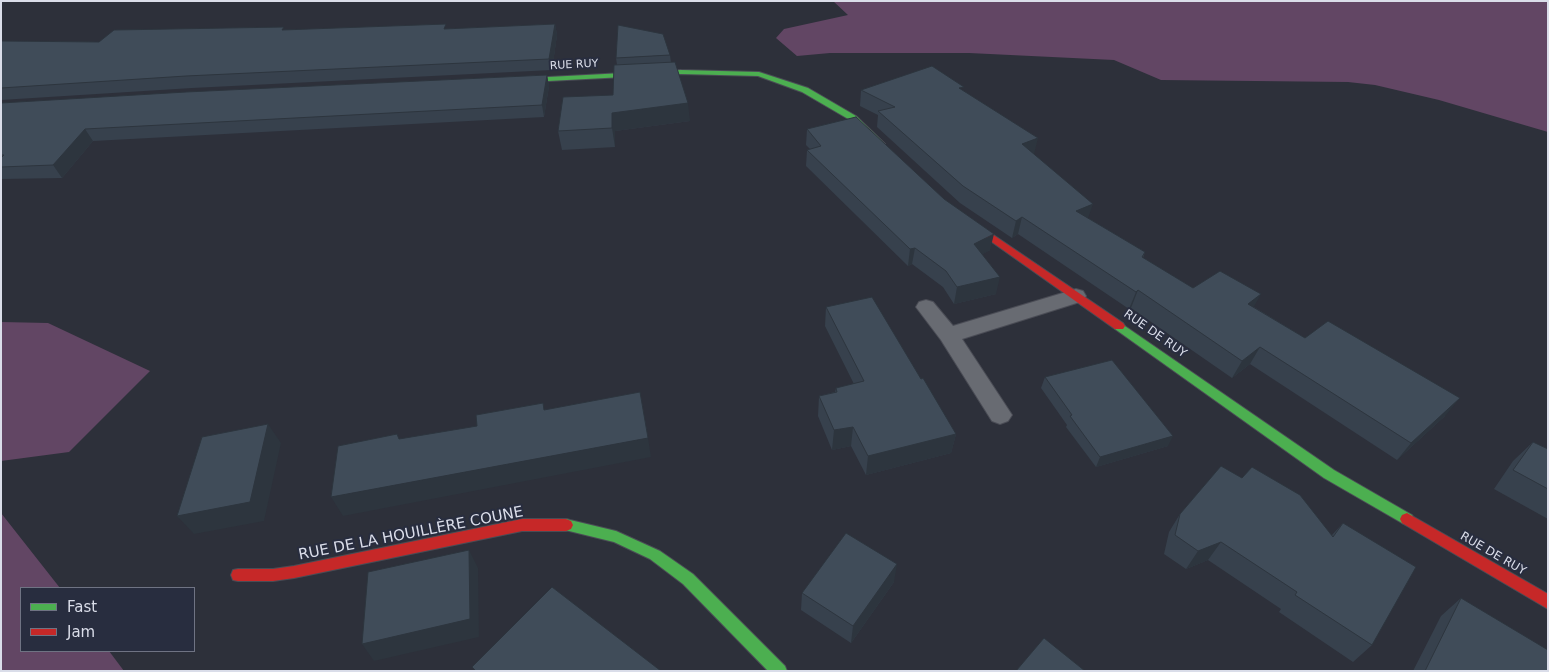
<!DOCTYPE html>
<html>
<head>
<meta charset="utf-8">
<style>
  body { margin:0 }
  #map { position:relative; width:1549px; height:672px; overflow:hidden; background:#2d303a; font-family:"DejaVu Sans",sans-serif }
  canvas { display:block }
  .frame { position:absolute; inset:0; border:2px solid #dadde9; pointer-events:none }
  .legend { position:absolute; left:20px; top:587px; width:175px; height:65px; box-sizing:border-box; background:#282d3f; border:1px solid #6f7383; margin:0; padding:6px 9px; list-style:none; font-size:15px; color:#dadde9 }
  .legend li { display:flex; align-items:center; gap:10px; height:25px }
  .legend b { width:25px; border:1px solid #6f7383 }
</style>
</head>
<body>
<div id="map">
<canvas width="1549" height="672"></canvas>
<div class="frame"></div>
<ul class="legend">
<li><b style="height:6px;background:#4caf50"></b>Fast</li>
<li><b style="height:6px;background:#c62828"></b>Jam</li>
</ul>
</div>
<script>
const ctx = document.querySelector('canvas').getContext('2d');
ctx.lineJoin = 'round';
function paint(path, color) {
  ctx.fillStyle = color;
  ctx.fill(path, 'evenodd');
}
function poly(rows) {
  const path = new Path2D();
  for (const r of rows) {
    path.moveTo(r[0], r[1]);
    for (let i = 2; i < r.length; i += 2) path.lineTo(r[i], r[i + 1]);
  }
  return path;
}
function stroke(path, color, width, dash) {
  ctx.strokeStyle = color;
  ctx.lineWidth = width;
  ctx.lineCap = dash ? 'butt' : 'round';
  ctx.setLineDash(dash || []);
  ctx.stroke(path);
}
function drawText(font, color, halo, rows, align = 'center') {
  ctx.font = font + ' "DejaVu Sans",sans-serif';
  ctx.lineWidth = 4;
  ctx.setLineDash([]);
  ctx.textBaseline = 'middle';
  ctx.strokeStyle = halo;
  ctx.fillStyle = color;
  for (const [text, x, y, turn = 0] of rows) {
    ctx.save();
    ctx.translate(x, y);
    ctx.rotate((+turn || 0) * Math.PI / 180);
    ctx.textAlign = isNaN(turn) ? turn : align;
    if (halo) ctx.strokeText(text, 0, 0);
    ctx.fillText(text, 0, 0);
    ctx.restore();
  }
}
paint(poly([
  [833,1,1548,1,1548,132,1439,100,1375,85,1348,82,1161,80,1114,60,969,53,830,53,797,56,776,38,784,29,848,15],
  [1,322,48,323,150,371,69,452,1,461],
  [1,513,60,588,21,588,21,651,109,651,124,671,1,671]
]), '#624664');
const lane = poly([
  [1076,289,1083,291,1086,296,1083,301,962,339,1012,415,1008,421,1000,424,992,421,941,340,916,307,919,302,926,300,933,302,953,326,1076,289]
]);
const fast = poly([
  [681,70,759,72,808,88,856,116,885,144,881,147,878,146,850,120,802,92,758,76,681,74,510,83,506,81,510,79,681,70],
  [1119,322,1334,470,1412,515,1414,519,1412,523,1407,525,1402,523,1324,478,1115,329,1113,326,1115,323,1119,322],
  [566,519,616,531,660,551,693,574,785,666,787,671,768,671,683,584,650,559,614,542,561,529,559,525,561,521,566,519]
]);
const jam = poly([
  [961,213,1123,323,1125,326,1123,329,1115,329,958,218,956,216,961,213],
  [1407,513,1548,594,1548,609,1402,523,1400,519,1402,515,1407,513],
  [522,519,566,519,571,521,573,525,571,529,566,531,522,531,294,578,273,581,238,581,233,580,231,575,233,570,238,569,273,569,294,566,522,519]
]);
stroke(lane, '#4a4c55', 2);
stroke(fast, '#4a4c55', 2);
stroke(jam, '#4a4c55', 2);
paint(lane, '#686b72');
paint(fast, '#4caf50');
paint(jam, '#c62828');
paint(poly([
  [555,24,557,35,552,70,192,88,1,100,1,41,99,42,285,30,447,29],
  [670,55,671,63,690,121,615,131,615,147,562,150,558,131,613,95,617,65,616,58],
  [547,75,549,86,544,117,93,141,62,178,1,179,1,103],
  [861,90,963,91,1034,154,1088,218,1145,252,1143,258,1193,288,1254,307,1305,338,1445,416,1397,460,1250,364,1232,378,1131,308,1129,309,1018,234,1012,238,960,203,877,127,878,115,860,106],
  [807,129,990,250,982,254,996,294,954,304,943,287,912,264,908,266,806,166,807,150,810,149,806,145],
  [826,307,921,379,956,434,951,453,866,475,851,446,832,450,818,416,819,396,835,392,836,388,854,384,825,326],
  [1045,377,1168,446,1096,467,1066,427,1067,425,1041,388],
  [1533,442,1548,449,1548,519,1494,489,1513,461],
  [1180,514,1332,535,1343,523,1372,645,1353,662,1279,612,1281,609,1208,560,1186,569,1164,554,1169,532],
  [894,582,851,643,801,610,802,593],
  [1461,598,1548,671,1413,671,1441,616]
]), '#37414d');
paint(poly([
  [555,24,557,35,552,70,549,59],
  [547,75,549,86,544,117,542,105],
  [688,103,690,121,615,131,615,147,612,128,612,113],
  [85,129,93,141,62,178,53,165],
  [1038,138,1034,154,1022,144],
  [1093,204,1087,221,1076,211],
  [1022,217,1018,234,1012,238,1016,221],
  [994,234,990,250,971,261,974,244],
  [915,248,912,264,908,266,910,249],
  [1000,277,996,294,954,304,957,287],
  [1138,290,1131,308,1129,309,1136,292],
  [1261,294,1251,312,1248,304],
  [1260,347,1250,364,1232,378,1242,361],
  [1460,398,1445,416,1397,460,1411,443],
  [268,424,281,443,264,521,194,534,177,516],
  [853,427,851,446,832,450,834,430],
  [956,434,951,453,866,475,868,456],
  [1173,436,1168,446,1096,467,1100,457],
  [648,438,651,457,343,516,331,497],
  [1221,542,1208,560,1186,569,1198,551],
  [469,550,478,568,479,637,374,661,362,644],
  [897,564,894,582,851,643,853,626]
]), '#2d353e');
const building = poly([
  [446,24,444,29,555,24,549,59,186,76,1,88,1,41,99,42,114,30,284,27,282,30,446,24],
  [618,25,663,34,670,55,616,58,618,25],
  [675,62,688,103,612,113,612,128,558,131,563,97,613,95,614,65,675,62],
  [932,66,964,87,959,88,1038,138,1022,144,1093,204,1076,211,1145,252,1142,257,1193,288,1220,271,1261,294,1248,304,1305,338,1328,321,1460,398,1411,443,1260,347,1242,361,1138,290,1136,292,1022,217,1016,221,963,186,878,111,895,107,861,90,932,66],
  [547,75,542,105,85,129,53,165,1,167,1,158,4,155,1,155,1,103,186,92,547,75],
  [856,117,944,199,994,234,974,244,1000,277,957,287,946,271,915,248,910,249,807,150,821,146,807,129,856,117],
  [872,297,921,379,923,378,956,434,868,456,853,427,834,430,819,396,837,392,836,388,864,381,826,307,872,297],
  [1112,360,1173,436,1100,457,1070,416,1072,415,1045,377,1112,360],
  [640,392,648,438,331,497,338,446,397,434,399,439,477,426,476,415,543,403,544,410,640,392],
  [268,424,250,502,177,516,202,437,268,424],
  [1533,442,1548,449,1548,489,1513,470,1533,442],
  [1221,466,1242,478,1252,467,1300,495,1333,537,1343,523,1416,567,1372,645,1295,595,1297,592,1221,542,1198,551,1175,535,1180,514,1221,466],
  [846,533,897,564,853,626,802,593,846,533],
  [469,550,470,619,362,644,368,572,469,550],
  [552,587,661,671,476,671,472,667,552,587],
  [1461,598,1548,650,1548,671,1425,671,1461,598],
  [1044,638,1085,671,1016,671,1044,638]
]);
paint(building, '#404c59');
stroke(building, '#2d353e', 1);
drawText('11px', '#dadde9', '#282d3f', [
  ["RUE RUY",574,65,-3]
]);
drawText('12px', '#dadde9', '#282d3f', [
  ["RUE DE RUY",1155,334,35],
  ["RUE DE RUY",1493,554,30]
]);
drawText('15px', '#dadde9', '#282d3f', [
  ["RUE DE LA HOUILLÈRE COUNE",411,534,-11]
]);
</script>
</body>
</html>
